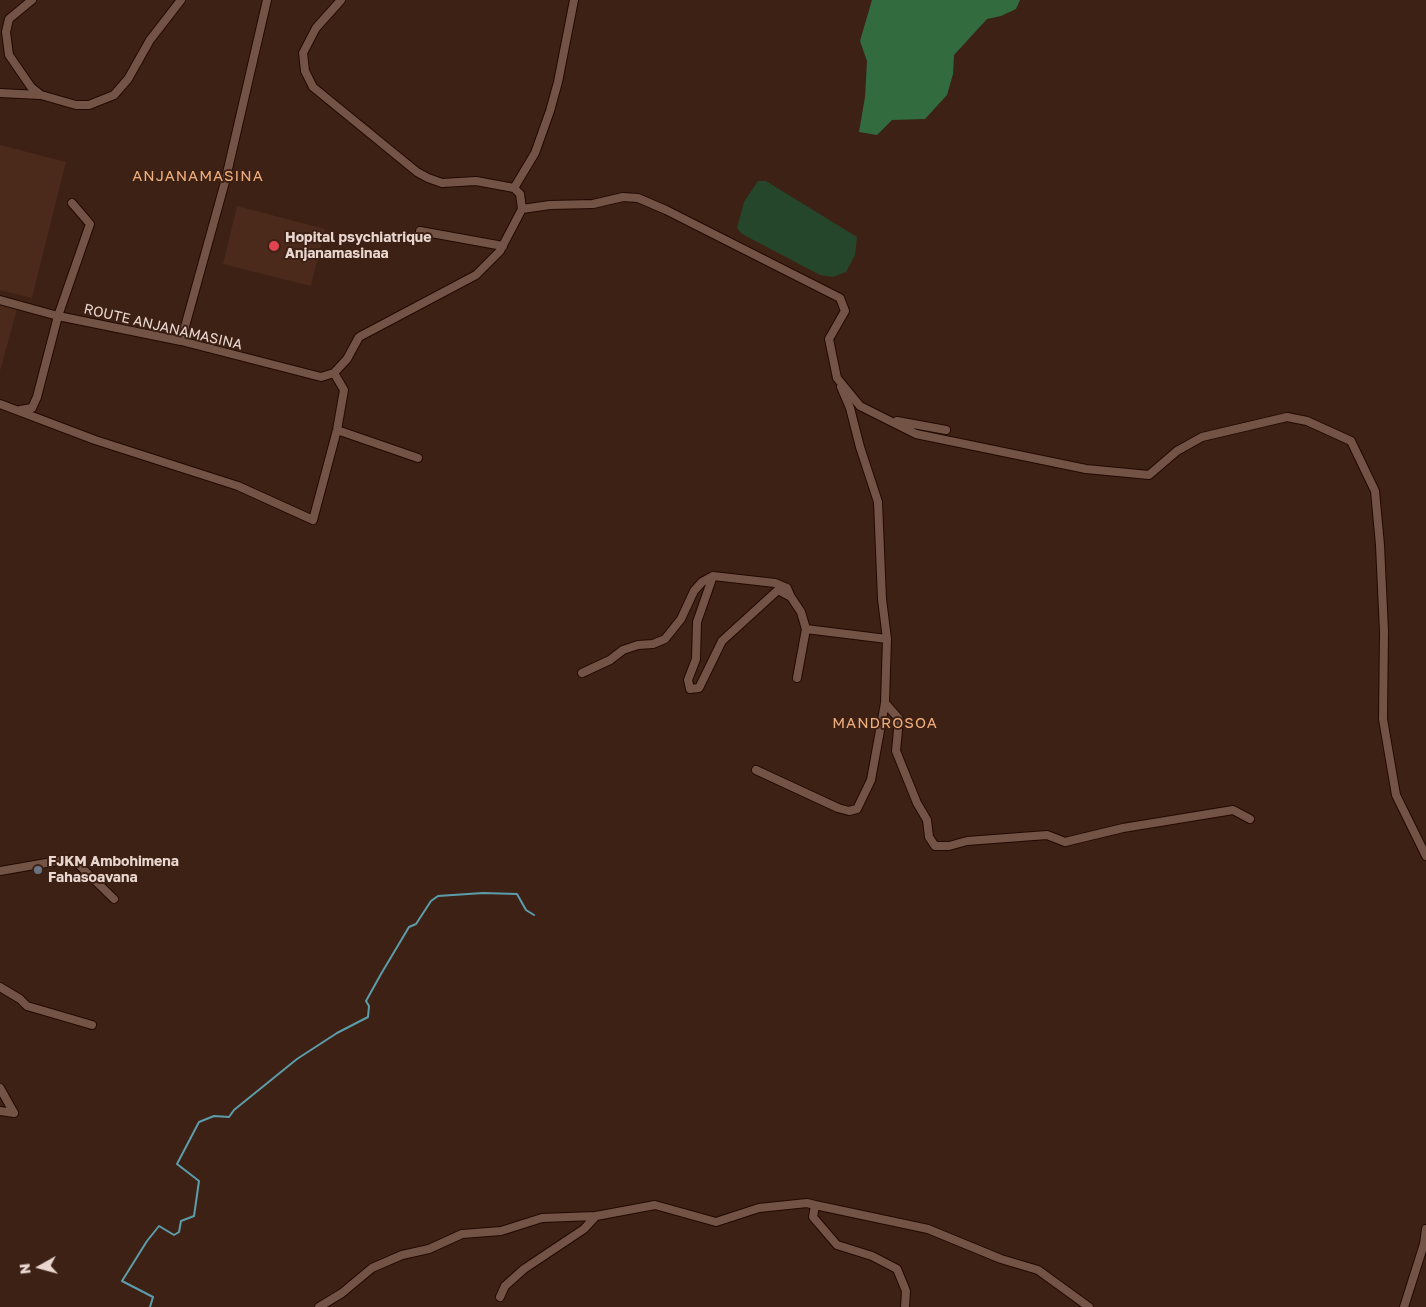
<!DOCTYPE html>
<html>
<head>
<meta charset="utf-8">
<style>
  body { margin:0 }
  #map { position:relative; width:1426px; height:1307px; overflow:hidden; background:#3d2115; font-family:"Golos Text",sans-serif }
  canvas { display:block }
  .north { position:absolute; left:15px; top:1242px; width:50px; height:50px; -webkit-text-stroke:4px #3d2115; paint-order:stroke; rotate:263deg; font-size:14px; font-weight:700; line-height:20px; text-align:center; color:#e9d6ce }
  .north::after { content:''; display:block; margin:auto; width:18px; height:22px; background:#e9d6ce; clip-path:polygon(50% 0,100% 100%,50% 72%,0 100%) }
</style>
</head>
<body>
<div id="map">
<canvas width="1426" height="1307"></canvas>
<div class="north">N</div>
</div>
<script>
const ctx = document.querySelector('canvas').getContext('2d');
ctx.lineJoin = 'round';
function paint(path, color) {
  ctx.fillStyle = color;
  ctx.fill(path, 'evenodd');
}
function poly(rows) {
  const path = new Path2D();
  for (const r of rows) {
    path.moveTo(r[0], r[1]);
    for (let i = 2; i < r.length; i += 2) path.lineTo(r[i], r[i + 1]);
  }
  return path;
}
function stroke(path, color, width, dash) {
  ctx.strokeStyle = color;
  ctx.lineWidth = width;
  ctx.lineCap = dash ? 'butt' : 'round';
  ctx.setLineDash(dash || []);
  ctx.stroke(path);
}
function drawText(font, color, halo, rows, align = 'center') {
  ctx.font = font + ' "Golos Text",sans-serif';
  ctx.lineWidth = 4;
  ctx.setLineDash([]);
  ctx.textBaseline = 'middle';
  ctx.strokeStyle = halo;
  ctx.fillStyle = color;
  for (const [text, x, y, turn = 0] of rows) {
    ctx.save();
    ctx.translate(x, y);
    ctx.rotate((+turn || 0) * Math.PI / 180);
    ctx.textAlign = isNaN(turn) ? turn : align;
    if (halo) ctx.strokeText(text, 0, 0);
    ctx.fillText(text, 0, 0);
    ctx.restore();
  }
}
paint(poly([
  [0,145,66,162,32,298,0,290],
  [237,206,325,229,311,286,223,264],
  [0,305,17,309,0,371]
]), '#4b2a1b');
paint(poly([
  [758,181,766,181,857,237,855,255,846,272,833,277,820,275,742,234,737,228,744,202]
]), '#25462b');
paint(poly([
  [872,0,1020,0,1016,9,1001,16,987,19,954,55,953,74,947,95,925,119,892,120,877,135,859,132,865,97,867,61,860,41]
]), '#326b3e');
stroke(poly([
  [150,1307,153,1297,122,1281,147,1241,159,1226,174,1235,179,1232,181,1221,194,1216,199,1181,177,1164,199,1122,214,1116,229,1117,234,1110,297,1059,337,1033,368,1017,369,1006,366,1001,381,974,409,927,416,924,431,901,438,896,483,893,517,894,526,910,534,915]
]), '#5c9dab', 2);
const minor = poly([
  [32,0,9,19,6,32,9,55,31,87,41,95,76,105,89,105,114,95,128,79,150,40,181,0],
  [341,0,316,28,303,53,305,71,313,87,417,172,428,178,442,183,476,181,514,188],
  [0,93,40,95],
  [522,209,520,194,514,188,535,153,550,111,558,82,574,0],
  [420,231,503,246],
  [0,300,58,316,181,341,321,377,334,373,347,359,359,337,476,275,500,251,522,209,550,205,593,204,623,197,638,198,666,210,840,298,845,311,829,339,837,378,860,406,916,434,1086,469,1149,475,1177,451,1202,437,1287,417,1307,421,1351,441,1375,491,1380,545,1384,632,1383,719,1396,795,1426,856],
  [181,341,225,182,267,0],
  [0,404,95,440,238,486,313,520,337,430,344,390,334,373],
  [20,410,32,408,37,397,58,316,90,224,72,203],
  [897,421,946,430],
  [337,430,418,458],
  [713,576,775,583,787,588,791,597],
  [582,673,610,660,623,650,638,645,653,644,665,639,681,619,694,591,702,582,713,576,697,622,696,659,688,680,690,689,699,688,722,641,778,590,791,597,801,612,806,629,887,639],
  [797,678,806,629],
  [885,703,899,719,896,751,917,803,927,820,929,837,935,846,949,846,967,841,1047,835,1065,842,1123,828,1233,810,1250,819],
  [756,770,838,808,849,811,857,809,871,780,885,703,887,639,882,599,878,502,860,447,850,408,841,387],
  [0,871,69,859,77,863,114,899],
  [0,987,20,999,27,1006,92,1025],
  [0,1088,14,1113],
  [0,1111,14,1113],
  [500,1297,505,1286,524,1269,584,1229,596,1216],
  [319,1307,342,1293,372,1268,402,1255,429,1249,462,1234,501,1231,542,1218,596,1216,655,1205,716,1222,759,1208,807,1203,815,1205],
  [905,1307,906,1291,897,1269,872,1256,837,1245,813,1217,815,1205,928,1229,1001,1259,1038,1270,1089,1307],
  [1404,1307,1424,1244,1426,1229]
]);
stroke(minor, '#220901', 10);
stroke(minor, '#735346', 8);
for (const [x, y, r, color] of [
  [274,246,6,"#e0444e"],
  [38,870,5,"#6b7280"]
]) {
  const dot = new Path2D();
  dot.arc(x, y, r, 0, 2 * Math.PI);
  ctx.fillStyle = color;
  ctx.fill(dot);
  stroke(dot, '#3d2115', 2);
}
drawText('bold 14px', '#e9d6ce', '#3d2115', [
  ["Hopital psychiatrique",285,238],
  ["Anjanamasinaa",285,254],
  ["FJKM Ambohimena",48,862],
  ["Fahasoavana",48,878]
], 'left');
drawText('14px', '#e9d6ce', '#3d2115', [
  ["ROUTE ANJANAMASINA",163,327,13]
]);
ctx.letterSpacing = '1px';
drawText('15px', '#efae7d', '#3d2115', [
  ["ANJANAMASINA",198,176],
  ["MANDROSOA",885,723]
]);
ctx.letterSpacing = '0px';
</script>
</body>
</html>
